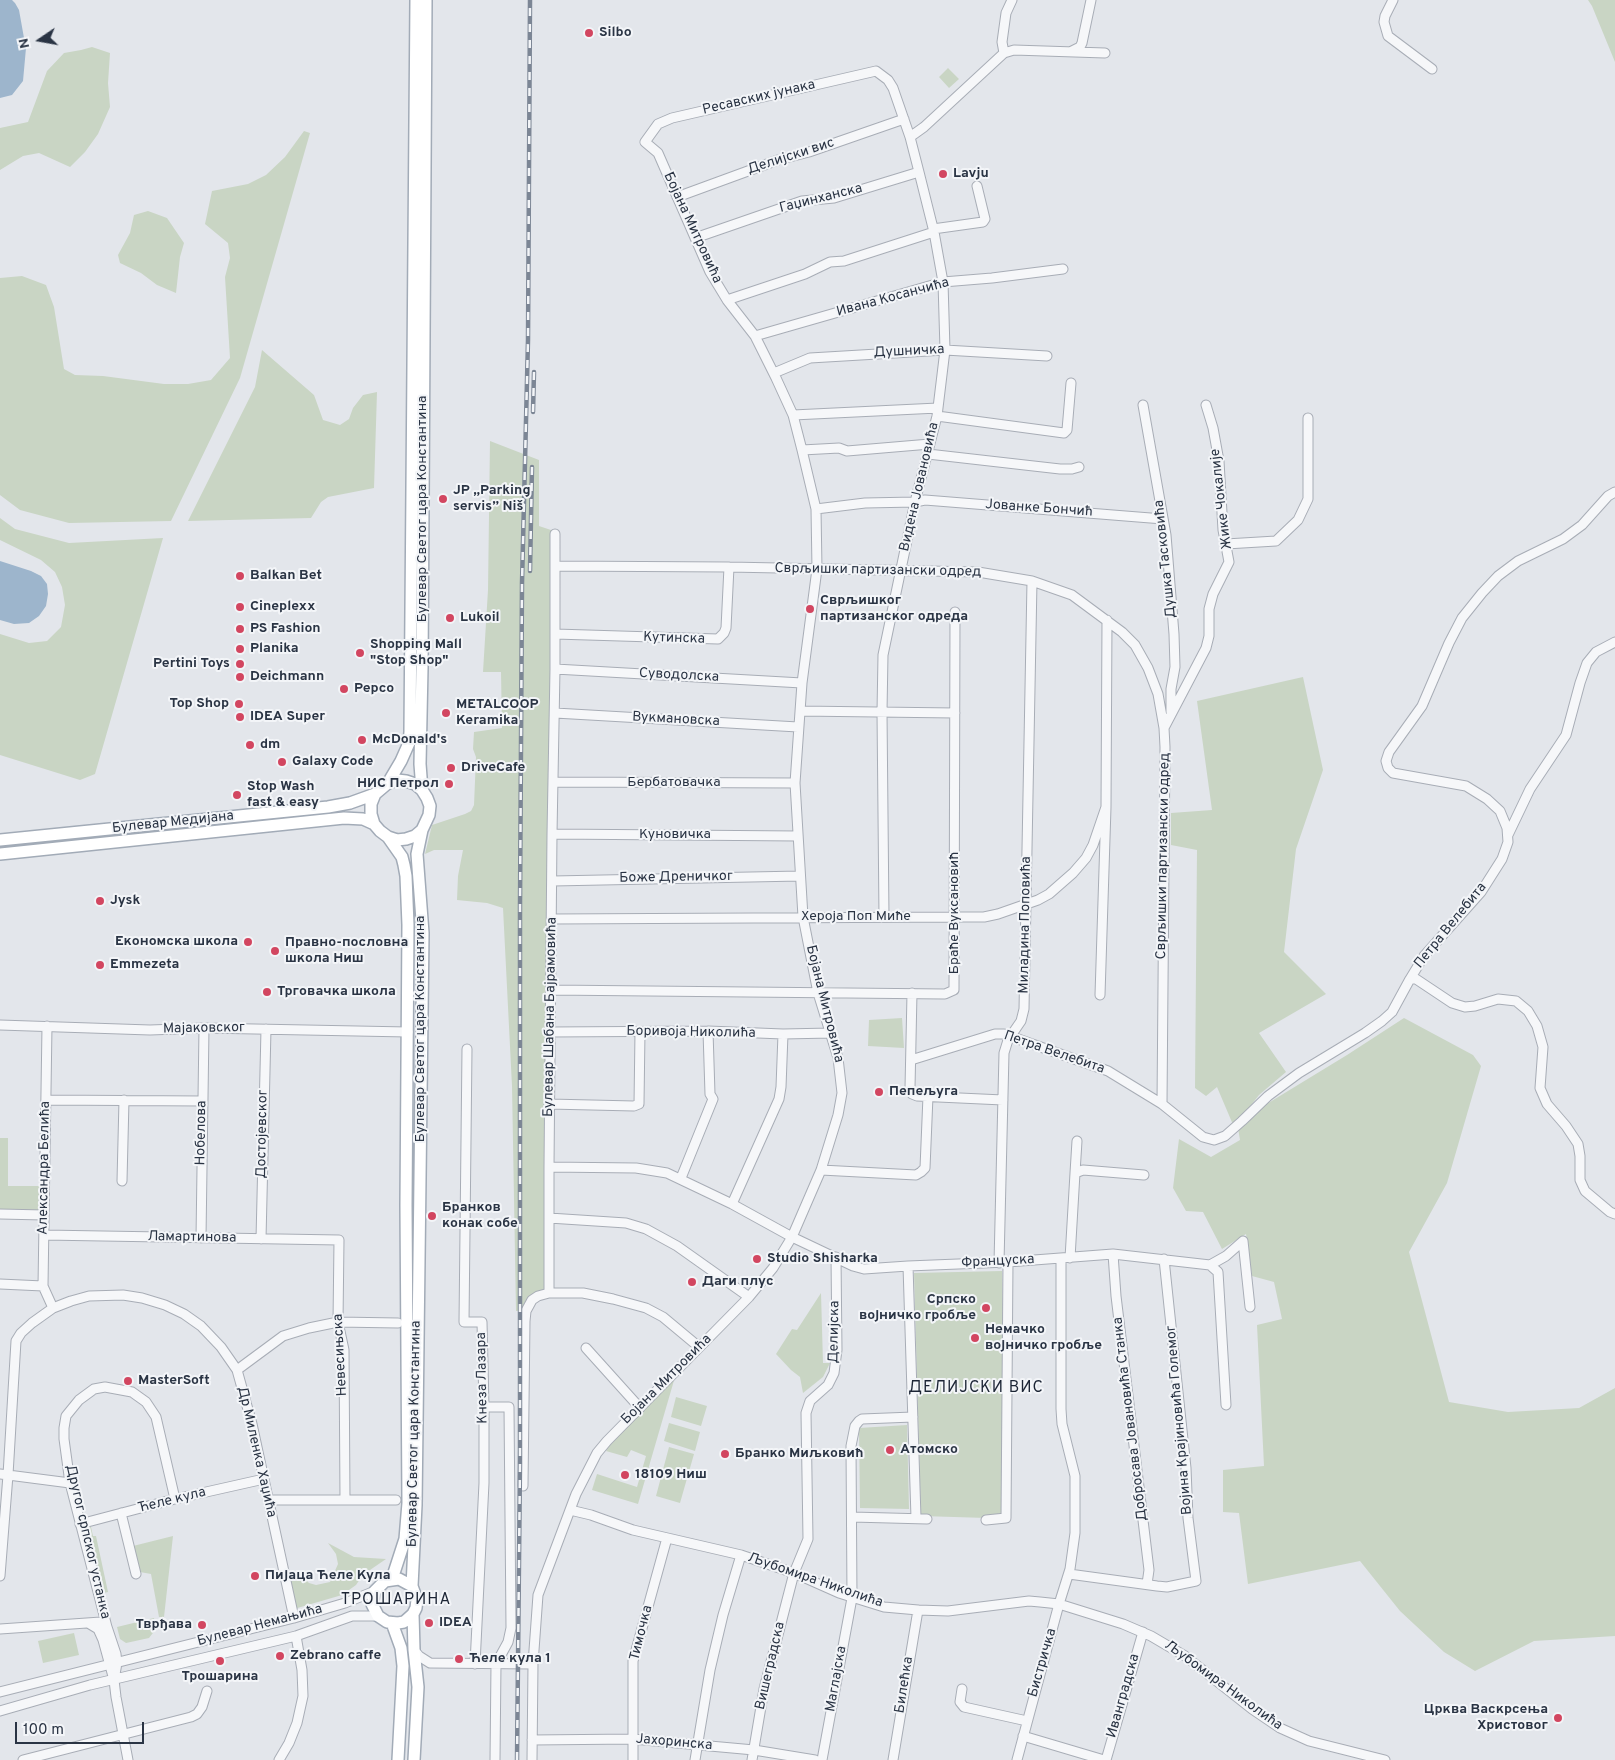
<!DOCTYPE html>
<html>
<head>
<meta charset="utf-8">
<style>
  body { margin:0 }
  #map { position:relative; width:1615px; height:1760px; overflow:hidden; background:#e3e6eb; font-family:Overpass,sans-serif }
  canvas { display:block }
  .north { position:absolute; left:15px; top:15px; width:50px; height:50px; -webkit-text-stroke:4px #f3f5f8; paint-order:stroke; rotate:258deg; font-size:14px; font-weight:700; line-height:20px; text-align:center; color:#2a3444 }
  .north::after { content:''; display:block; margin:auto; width:18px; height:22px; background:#2a3444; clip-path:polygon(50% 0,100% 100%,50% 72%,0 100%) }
  .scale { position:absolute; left:15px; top:1722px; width:129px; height:22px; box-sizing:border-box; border:2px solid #2a3444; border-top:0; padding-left:6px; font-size:15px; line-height:18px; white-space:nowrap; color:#2a3444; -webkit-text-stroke:4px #f3f5f8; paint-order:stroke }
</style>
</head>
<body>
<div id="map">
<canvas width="1615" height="1760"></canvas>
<div class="north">N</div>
<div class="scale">100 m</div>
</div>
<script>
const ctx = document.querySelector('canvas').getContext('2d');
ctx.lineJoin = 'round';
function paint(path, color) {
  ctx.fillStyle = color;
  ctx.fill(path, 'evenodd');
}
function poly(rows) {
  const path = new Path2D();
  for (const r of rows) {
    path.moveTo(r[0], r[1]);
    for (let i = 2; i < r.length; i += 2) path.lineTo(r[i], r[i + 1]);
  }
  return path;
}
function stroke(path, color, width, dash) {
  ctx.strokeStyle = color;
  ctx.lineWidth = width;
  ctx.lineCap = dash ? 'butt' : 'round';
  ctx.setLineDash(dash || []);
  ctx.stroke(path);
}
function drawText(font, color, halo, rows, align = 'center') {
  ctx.font = font + ' Overpass,sans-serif';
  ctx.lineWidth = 4;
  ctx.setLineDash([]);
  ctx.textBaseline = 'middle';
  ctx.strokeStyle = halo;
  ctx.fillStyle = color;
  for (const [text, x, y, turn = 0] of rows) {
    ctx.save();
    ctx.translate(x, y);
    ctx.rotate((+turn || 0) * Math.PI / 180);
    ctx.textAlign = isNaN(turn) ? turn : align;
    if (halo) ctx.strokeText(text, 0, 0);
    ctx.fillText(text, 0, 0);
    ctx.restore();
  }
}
paint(poly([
  [1588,0,1615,0,1615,62,1592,6],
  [92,47,110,53,108,83,110,107,98,134,85,152,70,167,39,153,23,156,0,170,0,128,28,122,47,71,64,53,81,50],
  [948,68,959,79,949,88,939,77],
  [304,131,310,133,240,378,171,521,69,523,20,510,0,495,0,278,22,276,46,285,54,307,64,369,75,375,103,376,164,384,188,384,211,380,230,358,225,277,230,258,228,243,205,224,212,191,248,184,266,175,285,157],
  [148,211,167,218,184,243,180,257,176,293,157,285,141,273,120,263,118,255,130,233,134,215],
  [262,350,314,395,323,420,340,425,349,419,353,408,363,395,377,392,374,488,328,497,321,502,311,518,188,521,255,387],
  [490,441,539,460,539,526,554,531,548,1293,525,1310,516,1311,512,1086,503,908,487,903,457,900,458,876,463,850,434,850,425,854,432,825,465,814,471,811,474,805,476,757,473,749,474,732,502,728,501,672,483,672,488,590],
  [0,518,15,529,69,543,163,538,95,774,80,780,0,755,0,634,29,643,47,641,61,627,65,605,62,587,55,572,41,560,0,540],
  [1303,677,1323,770,1296,849,1284,952,1326,994,1259,1033,1286,1072,1259,1095,1234,1127,1217,1087,1206,1096,1195,1088,1197,850,1171,845,1171,813,1212,810,1197,701],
  [902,1018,904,1048,868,1046,869,1020],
  [1404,1018,1473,1055,1481,1066,1447,1183,1409,1252,1449,1402,1508,1412,1579,1408,1615,1388,1615,1636,1534,1641,1475,1671,1444,1652,1400,1611,1360,1561,1248,1584,1239,1513,1223,1512,1223,1470,1264,1466,1257,1325,1282,1319,1274,1282,1252,1276,1246,1234,1222,1249,1203,1212,1186,1211,1173,1188,1179,1139,1211,1157,1240,1140,1238,1128,1265,1105,1347,1055],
  [0,1138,8,1138,8,1186,39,1186,39,1210,0,1210],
  [1002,1271,1003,1348,1003,1512,987,1518,921,1516,914,1273],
  [821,1293,823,1363,830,1363,823,1377,803,1393,800,1377,791,1370,776,1354,792,1329,797,1330],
  [675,1377,638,1504,592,1490,597,1474,637,1487,646,1456,631,1450,627,1457,606,1451,611,1443],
  [676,1397,707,1406,701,1426,671,1417],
  [669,1423,700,1432,695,1451,664,1441],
  [907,1425,909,1509,860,1508,859,1428],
  [669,1447,694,1454,680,1503,656,1496],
  [91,1527,93,1536,96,1536,108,1592,99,1594,84,1528],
  [173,1536,164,1617,159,1617,151,1574,140,1572,133,1546],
  [328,1543,354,1557,386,1559,370,1570,362,1576,356,1585,342,1595,294,1609,288,1582,304,1578,309,1583,316,1585,330,1582,338,1564,336,1554],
  [154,1618,156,1629,149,1638,126,1643,120,1639,117,1627],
  [74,1633,79,1655,43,1663,38,1641]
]), '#c9d5c4');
paint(poly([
  [0,0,12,0,15,3,19,10,24,38,28,41,29,45,26,48,23,81,12,95,0,98],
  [0,561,31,571,41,576,47,584,48,594,46,606,39,616,29,623,14,624,0,620]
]), '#9db5cc');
const minor = poly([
  [1393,0,1385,16,1384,22,1388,36,1432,69],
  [1072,51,1080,47,1082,43,1091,0],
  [1004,53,1002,42,1006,13,1012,0],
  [910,137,924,127,1004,53,1014,50,1105,53],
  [677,197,778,160,809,152,904,119],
  [933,229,983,222,985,219,977,186],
  [695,238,802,201,834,198,919,172],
  [727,300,805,274,830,262,844,261,934,232],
  [755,336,943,282,992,278,1063,269],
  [774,373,810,358,945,350,1047,356],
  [1143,405,1166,535,1174,634,1175,667,1171,689,1171,712],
  [793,415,938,408],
  [937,416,1064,433,1067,430,1071,383],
  [802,450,839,448,847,451,930,444],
  [928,454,1060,469,1072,469,1079,467],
  [816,509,865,503,915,502,925,500,1163,519],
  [1226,544,1276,541,1298,520,1308,499,1308,418],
  [555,566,729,567,978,572,1032,581,1072,595,1122,632,1135,645,1148,668,1158,694,1164,728,1165,747,1162,1104],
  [555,634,718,639,724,633,726,628,729,567],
  [555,669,802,683],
  [800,711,955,713],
  [555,713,798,727],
  [1164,728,1206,648,1209,636,1209,609,1213,594,1229,562,1223,530,1219,461,1213,428,1206,405],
  [553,782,795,783],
  [552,834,798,836],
  [1508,835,1530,789,1566,735,1580,683,1587,663,1596,652,1615,642],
  [553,881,800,876],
  [552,919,955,917,984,917,998,914,1038,900,1049,894,1073,873,1086,858,1093,845,1106,807],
  [1410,979,1416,979,1452,1003,1465,1007,1475,1006,1498,999,1516,1001,1528,1011,1537,1026,1543,1047,1540,1088,1547,1104,1566,1126,1578,1144,1580,1156,1580,1180,1585,1191,1610,1212,1615,1214],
  [551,990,945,994,954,990,955,612],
  [912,993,910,1088,912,1094,917,1096,1003,1100],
  [1100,995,1106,807,1107,620],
  [0,1025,150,1030,204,1028,408,1032],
  [47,1026,43,1286,53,1308],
  [551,1032,708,1031,783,1034,831,1033],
  [467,1049,464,1322,482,1322,484,1407,484,1483,475,1664],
  [911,1060,995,1034,1004,1034,1108,1071,1162,1104,1203,1137,1214,1140,1225,1136,1242,1121,1268,1096,1299,1073,1365,1033,1382,1021,1392,1012,1410,979,1424,956,1481,892,1502,859,1508,842,1507,828,1500,811,1487,799,1466,786,1393,773,1388,768,1386,761,1389,752,1422,706,1449,643,1462,618,1482,593,1498,576,1518,561,1563,539,1582,525,1608,496,1615,492],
  [46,1100,202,1101],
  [549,1104,634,1106,639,1104,640,1032],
  [549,1167,636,1168,667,1173,732,1204,792,1237,853,1266,864,1269,908,1266,1008,1262,1113,1254,1210,1265,1218,1272,1226,1405],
  [821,1170,916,1175,921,1172,925,1168,928,1096],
  [1075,1173,1077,1141],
  [681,1178,713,1099,710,1094,708,1031],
  [122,1181,124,1100],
  [732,1204,779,1099,781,1087,783,1034],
  [0,1214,44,1215],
  [549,1218,626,1223,646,1229,677,1246,749,1297],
  [44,1235,339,1240,338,1322,344,1350,345,1500],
  [201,1238,204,1028],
  [261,1239,266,1029],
  [1113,1254,1116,1296,1149,1570,1147,1584],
  [1070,1258,1075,1173,1083,1170,1144,1175],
  [999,1263,1004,1053,1008,1040,1021,1021,1024,1009,1032,581],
  [1210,1265,1226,1256,1243,1241,1250,1307],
  [908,1266,916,1518],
  [0,1284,43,1286],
  [549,1293,549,1167,552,834,555,669,555,534],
  [586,1348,640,1408],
  [237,1370,283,1336,309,1328,338,1322,398,1323],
  [484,1407,509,1407,511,1628,508,1642,496,1664,495,1760],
  [0,1474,70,1483],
  [523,1486,525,1321,526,1311,532,1300,538,1296,549,1293,583,1293,613,1299,646,1308,663,1317,699,1347],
  [268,1500,396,1500],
  [570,1510,591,1515,633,1530,741,1555,794,1573,839,1593,884,1607,918,1610,948,1611,1029,1601,1040,1602,1059,1604,1123,1624,1151,1636,1185,1656,1252,1709,1280,1728,1309,1741,1385,1760],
  [121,1513,136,1574],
  [852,1517,927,1519],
  [986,1520,1006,1518,1008,1262],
  [80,1524,175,1499,264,1479],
  [1069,1574,1157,1586,1167,1587,1196,1581,1188,1518,1186,1468,1164,1259],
  [0,1576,8,1475,16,1341,21,1333,32,1323,53,1308,71,1301,89,1296,123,1295,142,1298,165,1305,184,1314,201,1326,221,1347,237,1370,252,1424,294,1618],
  [88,1623,98,1629,103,1640,114,1680,116,1697,128,1760],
  [107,1627,70,1483,64,1439,64,1428,66,1416,79,1400,94,1389,105,1387,132,1392,146,1402,156,1417,175,1499],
  [0,1629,101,1622,107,1627,116,1654,117,1663,114,1680],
  [414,1650,419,1656,430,1663,533,1664],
  [962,1689,960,1702,964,1707,1027,1721],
  [0,1692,294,1618,345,1603,375,1591],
  [0,1711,90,1685,296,1636,352,1616,378,1616],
  [1023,1736,1104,1760],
  [532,1740,633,1739,754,1750,815,1760],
  [23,1760,191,1717,197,1714,202,1707,207,1691],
  [279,1760,289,1743,297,1723,303,1696,302,1670,296,1636],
  [532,1760,533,1664,538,1595,576,1494,597,1453,607,1441,749,1297,773,1268,792,1237,821,1170,838,1115,842,1093,838,1058,818,993,803,917,795,783,802,683,817,569,816,509,802,450,793,415,776,378,755,336,727,300,710,272,658,153,645,142,658,124,672,118,876,71,888,80,893,88,910,137,919,172,934,232,943,282,945,350,937,416,915,502,883,655,882,712,884,917],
  [633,1760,633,1661,667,1538],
  [695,1760,710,1670,723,1615,741,1555],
  [752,1760,764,1689,794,1573,808,1539,806,1413,810,1401,828,1385,834,1373,837,1350,836,1257],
  [822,1760,852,1598,851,1446,855,1426,859,1421,862,1419,913,1417],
  [893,1760,918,1610],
  [1017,1760,1059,1604,1070,1569,1075,1533,1075,1476,1062,1424,1061,1409,1061,1259],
  [1106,1760,1143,1632]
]);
const major = poly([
  [388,783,401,761,409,743,410,732,416,0],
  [422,790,415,784,406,781,397,780,388,783,375,794,371,804,371,814,374,824,380,831,388,837,397,840,406,839,415,836,422,830],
  [388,837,402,857,404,865,406,876,408,925,406,1205,408,1503,405,1539,392,1579],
  [0,840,328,807,350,803,375,794],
  [0,854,344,818,363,819,374,824],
  [412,1586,399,1579,385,1581,375,1591,372,1604,378,1616,387,1622,398,1623,404,1622,413,1614],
  [392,1623,401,1648,403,1666,398,1760],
  [414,1760,418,1687,414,1650,413,1614,416,1608,417,1600,412,1586,416,1505,423,933,417,854,422,830,429,815,430,806,427,798,422,790,420,764,422,668,426,0]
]);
stroke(minor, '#a8adb6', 11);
stroke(major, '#a2abb7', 14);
stroke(minor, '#f6f7f9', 9);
stroke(major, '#fff', 11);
const rail = poly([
  [533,412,534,372],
  [530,571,532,467],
  [517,1760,520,1463,520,906,522,583,528,340,530,0]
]);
stroke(rail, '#7c8695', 4.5);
stroke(rail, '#f3f5f8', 2.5, [8]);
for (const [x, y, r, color] of [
  [589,33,5,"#d24660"],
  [943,174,5,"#d24660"],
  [443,499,5,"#d24660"],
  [240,576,5,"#d24660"],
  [240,607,5,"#d24660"],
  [810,609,5,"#d24660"],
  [450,618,5,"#d24660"],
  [240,629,5,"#d24660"],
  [240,649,5,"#d24660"],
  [360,653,5,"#d24660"],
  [240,664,5,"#d24660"],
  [240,677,5,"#d24660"],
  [344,689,5,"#d24660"],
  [239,704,5,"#d24660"],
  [446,713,5,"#d24660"],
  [240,717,5,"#d24660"],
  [362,740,5,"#d24660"],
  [250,745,5,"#d24660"],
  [282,762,5,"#d24660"],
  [451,768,5,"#d24660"],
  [449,784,5,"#d24660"],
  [237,795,5,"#d24660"],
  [100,901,5,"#d24660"],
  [248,942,5,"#d24660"],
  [275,951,5,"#d24660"],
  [100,965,5,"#d24660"],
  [267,992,5,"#d24660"],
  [879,1092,5,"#d24660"],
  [432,1216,5,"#d24660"],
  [757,1259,5,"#d24660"],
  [692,1282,5,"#d24660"],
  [986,1308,5,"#d24660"],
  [975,1338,5,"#d24660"],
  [128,1381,5,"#d24660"],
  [890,1450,5,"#d24660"],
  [725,1454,5,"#d24660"],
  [625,1475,5,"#d24660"],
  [255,1576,5,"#d24660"],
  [429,1623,5,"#d24660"],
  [202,1625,5,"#d24660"],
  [280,1656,5,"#d24660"],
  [459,1659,5,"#d24660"],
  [220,1661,5,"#d24660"],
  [1558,1718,5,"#d24660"]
]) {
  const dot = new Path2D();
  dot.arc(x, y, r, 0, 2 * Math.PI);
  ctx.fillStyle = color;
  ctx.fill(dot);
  stroke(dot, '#f3f5f8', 2);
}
drawText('bold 14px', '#2a3444', '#f3f5f8', [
  ["Silbo",599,33],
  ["Lavju",953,174],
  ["JP „Parking",453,491],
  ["servis” Niš",453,507],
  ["Balkan Bet",250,576],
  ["Сврљишког",820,601],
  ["партизанског одреда",820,617],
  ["Cineplexx",250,607],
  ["Lukoil",460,618],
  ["PS Fashion",250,629],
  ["Shopping Mall",370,645],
  ["\"Stop Shop\"",370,661],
  ["Planika",250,649],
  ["Pertini Toys",230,664,"right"],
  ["Deichmann",250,677],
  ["Pepco",354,689],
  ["Top Shop",229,704,"right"],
  ["METALCOOP",456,705],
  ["Keramika",456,721],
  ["IDEA Super",250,717],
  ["McDonald's",372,740],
  ["dm",260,745],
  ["Galaxy Code",292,762],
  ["DriveCafe",461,768],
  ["НИС Петрол",439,784,"right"],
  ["Stop Wash",247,787],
  ["fast & easy",247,803],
  ["Jysk",110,901],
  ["Економска школа",238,942,"right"],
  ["Правно-пословна",285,943],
  ["школа Ниш",285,959],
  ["Emmezeta",110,965],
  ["Трговачка школа",277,992],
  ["Пепељуга",889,1092],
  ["Бранков",442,1208],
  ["конак собе",442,1224],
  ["Studio Shisharka",767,1259],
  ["Даги плус",702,1282],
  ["Српско",976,1300,"right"],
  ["војничко гробље",976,1316,"right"],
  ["Немачко",985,1330],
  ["војничко гробље",985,1346],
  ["MasterSoft",138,1381],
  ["Атомско",900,1450],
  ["Бранко Миљковић",735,1454],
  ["18109 Ниш",635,1475],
  ["Пијаца Ћеле Кула",265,1576],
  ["IDEA",439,1623],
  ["Тврђава",192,1625,"right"],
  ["Zebrano caffe",290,1656],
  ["Ћеле кула 1",469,1659],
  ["Трошарина",220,1677,"center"],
  ["Црква Васкрсења",1548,1710,"right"],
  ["Христовог",1548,1726,"right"]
], 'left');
drawText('14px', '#2a3444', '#f3f5f8', [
  ["Ресавских јунака",759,98,-13],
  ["Делијски вис",791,157,-18],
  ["Гаџинханска",821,199,-14],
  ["Бојана Митровића",692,228,65],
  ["Ивана Косанчића",893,298,-15],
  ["Душничка",909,352,-3],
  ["Видена Јовановића",920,487,-77],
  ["Жике Чокалије",1222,499,-97],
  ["Булевар Светог цара Константина",423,509,-90],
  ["Јованке Бончић",1039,509,4],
  ["Душка Тасковића",1166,559,-96],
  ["Сврљишки партизански одред",878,571,1],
  ["Кутинска",674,639,2],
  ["Суводолска",679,676,3],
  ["Вукмановска",676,720,3],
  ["Бербатовачка",674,783],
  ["Булевар Медијана",173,823,-6],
  ["Куновичка",675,835],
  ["Сврљишки партизански одред",1164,856,-89],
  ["Боже Дреничког",676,878,-1],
  ["Браће Вуксановић",955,913,-90],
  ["Хероја Поп Миће",856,917],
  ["Миладина Поповића",1026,925,-89],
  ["Петра Велебита",1451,926,-51],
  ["Бојана Митровића",824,1004,76],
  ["Булевар Шабана Бајрамовића",551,1017,-89],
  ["Мајаковског",204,1029,-1],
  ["Булевар Светог цара Константина",421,1029,-90],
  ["Боривоја Николића",691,1033,1],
  ["Петра Велебита",1054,1053,19],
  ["Нобелова",202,1133,-89],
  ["Достојевског",263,1134,-89],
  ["Александра Белића",45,1168,-89],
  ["Ламартинова",192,1238,1],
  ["Француска",998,1262,-3],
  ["Делијска",835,1332,-89],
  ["Невесињска",341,1355,-93],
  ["Кнеза Лазара",483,1378,-91],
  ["Бојана Митровића",667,1380,-45],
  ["Добросава Јовановића Станка",1131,1419,-97],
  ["Војина Крајиновића Големог",1180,1420,-95],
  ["Булевар Светог цара Константина",415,1434,-89],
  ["Др Миленка Хаџића",256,1452,77],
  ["Ћеле кула",172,1501,-14],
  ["Другог српског устанка",87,1542,77],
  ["Љубомира Николића",815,1581,19],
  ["Булевар Немањића",260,1626,-15],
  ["Тимочка",642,1633,-76],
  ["Бистричка",1043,1663,-74],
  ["Вишеградска",771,1666,-77],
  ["Маглајска",837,1679,-80],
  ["Билећка",905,1685,-81],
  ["Љубомира Николића",1223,1686,36],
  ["Иванградска",1124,1696,-74],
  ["Јахоринска",674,1743,5]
]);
ctx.letterSpacing = '1px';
drawText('16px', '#1c2535', '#f3f5f8', [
  ["ДЕЛИЈСКИ ВИС",976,1389],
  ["ТРОШАРИНА",396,1601]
]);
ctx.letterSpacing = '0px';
</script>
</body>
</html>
